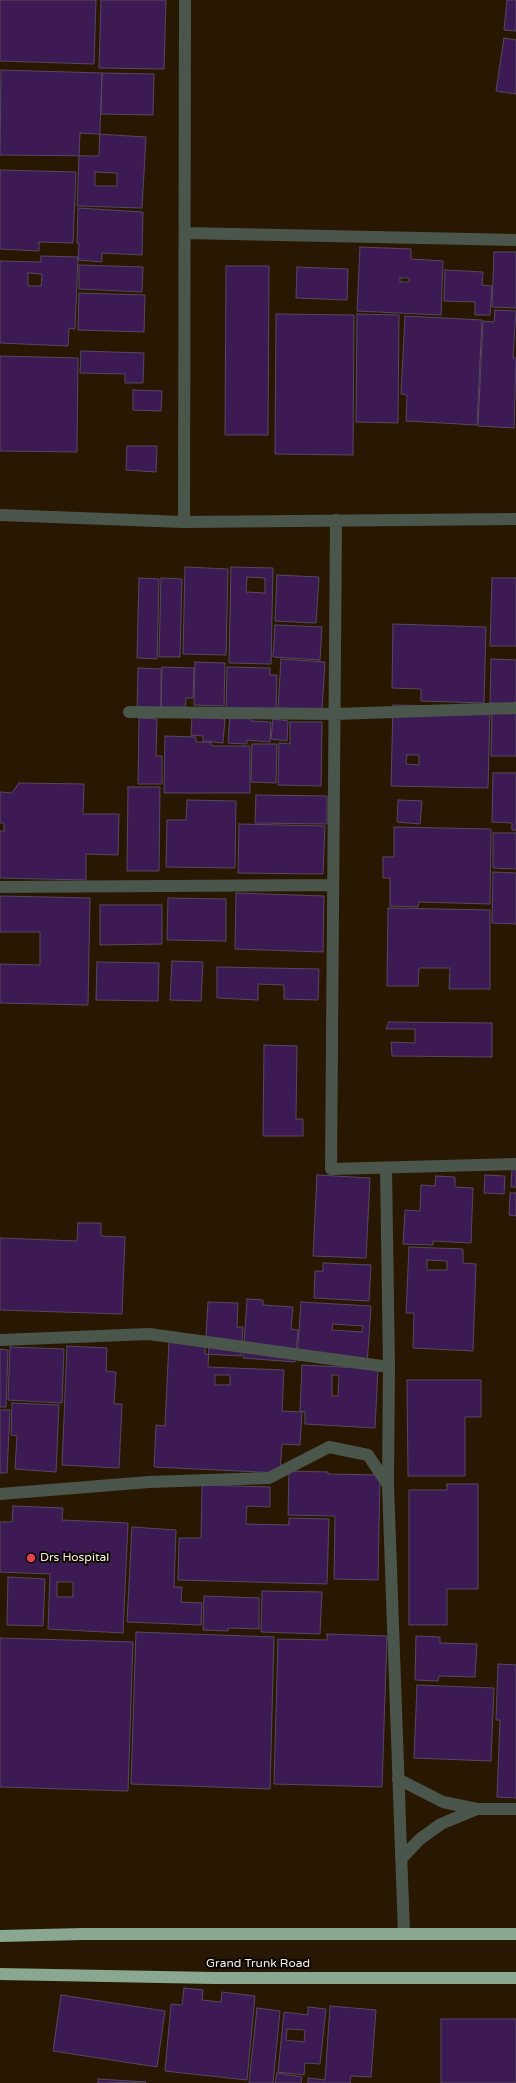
<!DOCTYPE html>
<html>
<head>
<meta charset="utf-8">
<style>
  body { margin:0 }
  canvas { display:block; background:#281701 }
</style>
</head>
<body>
<canvas width="516" height="2083"></canvas>
<script>
const ctx = document.querySelector('canvas').getContext('2d');
ctx.lineJoin = 'round';
function paint(path, color) {
  ctx.fillStyle = color;
  ctx.fill(path, 'evenodd');
}
function poly(rows) {
  const path = new Path2D();
  for (const r of rows) {
    path.moveTo(r[0], r[1]);
    for (let i = 2; i < r.length; i += 2) path.lineTo(r[i], r[i + 1]);
  }
  return path;
}
function stroke(path, color, width, dash) {
  ctx.strokeStyle = color;
  ctx.lineWidth = width;
  ctx.lineCap = dash ? 'butt' : 'round';
  ctx.setLineDash(dash || []);
  ctx.stroke(path);
}
function drawText(font, color, halo, rows, align = 'center') {
  ctx.font = font + ' "Varela Round",sans-serif';
  ctx.lineWidth = 4;
  ctx.setLineDash([]);
  ctx.textBaseline = 'middle';
  ctx.strokeStyle = halo;
  ctx.fillStyle = color;
  for (const [text, x, y, turn = 0] of rows) {
    ctx.save();
    ctx.translate(x, y);
    ctx.rotate((+turn || 0) * Math.PI / 180);
    ctx.textAlign = isNaN(turn) ? turn : align;
    if (halo) ctx.strokeText(text, 0, 0);
    ctx.fillText(text, 0, 0);
    ctx.restore();
  }
}
const building = poly([
  [0,0,96,0,94,64,0,61,0,0],
  [101,0,166,0,164,69,99,68,101,0],
  [507,0,516,0,516,31,504,30,507,0],
  [504,38,516,40,516,94,496,91,504,38],
  [1,70,102,73,99,156,0,155,1,70],
  [102,73,154,74,153,115,101,114,102,73],
  [80,133,146,137,142,208,77,206,80,133],
  [95,172,117,173,117,186,95,186,95,172],
  [0,170,76,172,73,243,39,242,39,251,0,249,0,170],
  [78,208,143,212,142,255,102,253,102,262,78,260,79,243,77,243,78,208],
  [360,247,411,249,411,259,443,261,441,315,357,311,360,247],
  [400,278,409,278,409,282,400,282,400,278],
  [494,252,516,252,516,308,492,307,494,252],
  [41,256,78,257,75,329,69,328,68,346,0,343,0,261,41,262,41,256],
  [28,273,42,274,41,286,28,286,28,273],
  [79,265,143,267,142,292,79,289,79,265],
  [226,266,269,266,268,435,225,435,226,266],
  [297,267,348,269,347,300,296,298,297,267],
  [445,270,483,272,482,285,492,286,490,315,475,315,475,302,444,301,445,270],
  [79,293,145,295,144,332,78,330,79,293],
  [495,310,516,311,513,358,516,358,514,428,478,426,483,321,494,322,495,310],
  [276,314,354,315,353,455,275,454,276,314],
  [357,314,399,315,398,423,356,422,357,314],
  [405,316,482,320,477,425,406,421,407,395,401,394,405,316],
  [81,351,144,353,143,383,125,383,125,374,80,373,81,351],
  [0,356,78,358,77,452,0,451,0,356],
  [133,390,162,391,161,411,133,410,133,390],
  [127,446,157,446,156,472,126,470,127,446],
  [185,567,228,569,226,655,183,654,185,567],
  [231,567,273,568,271,664,229,663,231,567],
  [247,577,265,578,265,593,246,592,247,577],
  [277,575,319,577,316,623,275,621,277,575],
  [139,578,159,579,157,659,137,658,139,578],
  [161,578,182,579,180,657,159,657,161,578],
  [492,578,516,578,516,646,490,646,492,578],
  [393,624,486,627,484,703,421,701,421,689,392,688,393,624],
  [275,625,322,627,320,660,273,657,275,625],
  [281,659,325,662,322,711,278,708,281,659],
  [491,659,516,660,516,704,490,703,491,659],
  [195,662,225,663,224,706,194,705,195,662],
  [162,667,194,668,193,698,186,698,185,709,161,708,162,667],
  [227,667,270,668,270,675,277,675,276,710,226,709,227,667],
  [138,668,161,669,161,708,137,708,138,668],
  [393,705,490,707,488,788,391,786,393,705],
  [407,755,419,755,419,765,406,764,407,755],
  [492,710,516,711,516,756,491,756,492,710],
  [230,714,251,716,251,721,271,722,270,742,247,740,247,744,228,743,230,714],
  [192,717,225,719,223,743,203,741,203,736,191,735,192,717],
  [139,718,157,719,156,756,162,756,162,784,138,784,139,718],
  [273,719,288,721,287,741,271,739,273,719],
  [290,722,322,722,321,786,278,785,279,743,290,744,290,722],
  [165,736,196,737,196,742,211,742,212,746,250,746,250,793,164,793,165,736],
  [252,744,277,744,276,783,251,782,252,744],
  [493,773,516,773,516,830,512,830,512,823,492,822,493,773],
  [19,783,84,784,83,814,119,814,118,855,86,854,86,880,0,878,0,831,4,831,4,823,0,823,0,792,12,793,19,783],
  [128,787,160,787,159,871,127,871,128,787],
  [256,795,327,796,327,824,255,823,256,795],
  [187,800,236,801,235,868,166,867,167,820,186,820,187,800],
  [398,800,422,801,420,824,397,822,398,800],
  [239,824,325,826,323,874,238,873,239,824],
  [394,827,491,829,490,904,419,902,418,907,390,906,390,878,383,878,383,857,394,857,394,827],
  [493,833,516,833,516,869,493,868,493,833],
  [493,872,516,873,516,924,492,923,493,872],
  [236,893,324,896,323,952,235,949,236,893],
  [0,896,90,898,88,1005,0,1003,0,964,40,965,40,932,0,932,0,896],
  [168,898,226,899,226,941,167,940,168,898],
  [100,905,162,905,162,944,100,945,100,905],
  [388,908,490,910,490,989,449,989,450,968,419,968,418,986,387,986,388,908],
  [172,961,203,962,201,1001,170,1000,172,961],
  [97,962,159,963,158,1001,96,1000,97,962],
  [217,967,319,969,318,1000,284,999,284,985,258,984,258,1000,217,998,217,967],
  [389,1022,492,1023,492,1057,392,1056,391,1042,415,1043,415,1029,386,1029,389,1022],
  [264,1045,297,1046,296,1119,303,1119,303,1136,263,1136,264,1045],
  [512,1169,516,1170,516,1187,511,1187,512,1169],
  [317,1175,370,1178,366,1258,313,1256,317,1175],
  [485,1175,505,1176,504,1194,484,1193,485,1175],
  [436,1176,455,1177,455,1187,473,1188,471,1243,433,1241,433,1245,403,1244,405,1210,420,1211,421,1185,435,1186,436,1176],
  [510,1193,516,1193,516,1216,509,1215,510,1193],
  [78,1223,101,1223,101,1236,125,1237,122,1314,0,1310,0,1238,77,1241,78,1223],
  [409,1247,463,1249,463,1263,476,1264,473,1351,413,1348,414,1313,406,1313,409,1247],
  [427,1260,447,1261,447,1270,427,1270,427,1260],
  [323,1263,371,1265,369,1301,314,1298,315,1271,323,1271,323,1263],
  [247,1299,263,1300,263,1305,293,1307,291,1329,298,1330,295,1362,243,1358,247,1299],
  [208,1302,238,1303,237,1327,243,1327,241,1356,205,1354,208,1302],
  [301,1302,371,1306,367,1365,297,1360,301,1302],
  [333,1324,363,1326,362,1332,332,1330,333,1324],
  [169,1341,209,1343,208,1367,284,1370,282,1411,302,1412,300,1445,282,1444,280,1473,154,1467,156,1425,165,1426,169,1341],
  [215,1375,230,1375,230,1385,215,1385,215,1375],
  [67,1346,107,1348,106,1371,116,1372,114,1404,122,1404,119,1468,62,1465,67,1346],
  [10,1347,64,1349,62,1403,8,1400,10,1347],
  [0,1349,8,1350,6,1407,0,1407,0,1349],
  [302,1365,378,1369,375,1428,305,1424,305,1412,300,1411,302,1365],
  [332,1375,339,1375,338,1396,332,1396,332,1375],
  [407,1380,481,1380,481,1417,465,1417,465,1476,408,1476,407,1380],
  [12,1403,59,1405,56,1472,15,1469,17,1436,11,1435,12,1403],
  [0,1410,10,1410,7,1473,0,1473,0,1410],
  [289,1471,328,1472,328,1474,380,1475,378,1580,334,1579,335,1516,288,1515,289,1471],
  [447,1484,478,1484,478,1589,447,1589,447,1625,409,1625,409,1490,447,1490,447,1484],
  [202,1485,270,1487,270,1507,247,1506,246,1524,289,1525,289,1518,329,1519,327,1584,178,1580,179,1538,201,1538,202,1485],
  [13,1506,63,1508,62,1520,128,1523,123,1633,48,1629,50,1574,0,1572,0,1522,12,1522,13,1506],
  [57,1582,73,1582,73,1597,57,1597,57,1582],
  [132,1527,176,1530,174,1587,182,1587,181,1602,202,1603,201,1625,127,1622,132,1527],
  [8,1577,45,1579,43,1626,7,1625,8,1577],
  [262,1591,322,1592,320,1634,261,1632,262,1591],
  [204,1596,259,1598,259,1629,228,1628,228,1631,203,1630,204,1596],
  [136,1632,274,1637,270,1789,131,1784,136,1632],
  [327,1634,387,1636,382,1787,274,1784,278,1639,327,1640,327,1634],
  [416,1636,440,1637,440,1643,477,1644,475,1677,439,1676,438,1681,415,1680,416,1636],
  [0,1638,133,1642,128,1791,0,1787,0,1638],
  [498,1664,516,1665,516,1798,497,1797,500,1720,496,1720,498,1664],
  [417,1685,494,1688,491,1761,414,1758,417,1685],
  [184,1988,203,1990,202,2000,221,2002,222,1992,255,1996,247,2080,165,2071,171,2004,182,2005,184,1988],
  [61,1995,165,2011,157,2067,53,2051,61,1995],
  [330,2006,376,2010,371,2077,351,2076,350,2083,308,2083,308,2078,325,2080,330,2006],
  [308,2007,326,2009,320,2064,305,2063,304,2075,278,2072,284,2012,308,2015,308,2007],
  [287,2029,305,2030,304,2042,286,2040,287,2029],
  [257,2008,280,2011,273,2083,249,2083,257,2008],
  [441,2019,516,2019,516,2083,441,2083,441,2019],
  [277,2073,302,2077,301,2083,275,2083,277,2073],
  [98,2079,146,2082,98,2083,98,2079]
]);
paint(building, '#3c1a53');
stroke(building, '#564862', 1);
stroke(poly([
  [185,233,516,240],
  [0,515,184,522,516,519],
  [336,520,331,1169,516,1164],
  [184,522,185,0],
  [129,712,335,714,516,708],
  [0,887,333,885],
  [386,1168,389,1367,388,1485,404,1934],
  [0,1340,149,1334,389,1367],
  [0,1494,149,1482,269,1478,329,1447,368,1455,388,1485],
  [398,1779,443,1802,477,1809,441,1824,420,1839,401,1859],
  [477,1809,516,1809]
]), '#4a554c', 12);
stroke(poly([
  [0,1936,83,1934,516,1934],
  [0,1974,214,1978,516,1978]
]), '#8aa791', 12);
for (const [x, y, r, color] of [
  [31,1558,5,"#e0444e"]
]) {
  const dot = new Path2D();
  dot.arc(x, y, r, 0, 2 * Math.PI);
  ctx.fillStyle = color;
  ctx.fill(dot);
  stroke(dot, '#0b0500', 1.5);
}
drawText('12px', '#faeee0', '#0b0500', [
  ["Drs Hospital",40,1558]
], 'left');
drawText('12px', '#faeee0', '#0b0500', [
  ["Grand Trunk Road",258,1964]
]);
</script>
</body>
</html>
